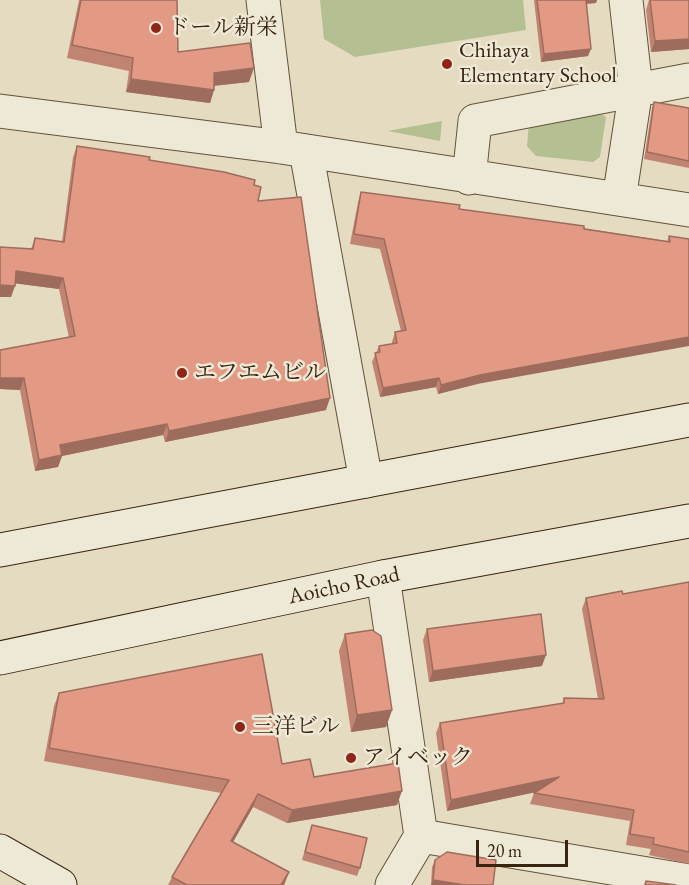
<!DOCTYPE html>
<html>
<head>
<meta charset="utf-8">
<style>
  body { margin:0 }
  #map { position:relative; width:689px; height:885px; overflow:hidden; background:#e5dbc0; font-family:"EB Garamond",serif }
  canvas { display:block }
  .scale { position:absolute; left:476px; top:840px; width:92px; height:27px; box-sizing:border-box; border:3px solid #38240f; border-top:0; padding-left:8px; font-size:18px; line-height:21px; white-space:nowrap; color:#38240f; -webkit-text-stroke:4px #eee8d6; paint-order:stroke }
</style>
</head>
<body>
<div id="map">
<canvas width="689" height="885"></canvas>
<div class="scale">20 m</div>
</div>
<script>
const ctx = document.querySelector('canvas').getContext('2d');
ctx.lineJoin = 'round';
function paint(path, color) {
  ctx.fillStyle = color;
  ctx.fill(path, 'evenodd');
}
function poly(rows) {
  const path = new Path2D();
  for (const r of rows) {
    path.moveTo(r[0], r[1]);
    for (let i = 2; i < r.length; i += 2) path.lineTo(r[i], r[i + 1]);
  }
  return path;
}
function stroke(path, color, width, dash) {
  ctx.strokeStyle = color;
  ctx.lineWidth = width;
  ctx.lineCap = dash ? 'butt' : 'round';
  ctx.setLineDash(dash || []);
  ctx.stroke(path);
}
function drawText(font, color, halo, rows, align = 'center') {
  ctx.font = font + ' "EB Garamond","Noto Serif JP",serif';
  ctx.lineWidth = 5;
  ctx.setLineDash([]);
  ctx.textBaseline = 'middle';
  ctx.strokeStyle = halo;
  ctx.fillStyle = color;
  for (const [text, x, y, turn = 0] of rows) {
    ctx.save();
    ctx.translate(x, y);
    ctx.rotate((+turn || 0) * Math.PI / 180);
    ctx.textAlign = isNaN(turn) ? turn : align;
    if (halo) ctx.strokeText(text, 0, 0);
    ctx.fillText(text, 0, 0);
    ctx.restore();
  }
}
paint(poly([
  [320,0,523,0,526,30,355,57,324,39],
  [596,110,606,117,600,157,593,162,536,156,527,146,529,123],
  [442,121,440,141,388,131]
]), '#b4c092');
const street = poly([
  [263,0,281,147],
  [0,111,281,147,689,210],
  [306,151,366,481],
  [469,178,475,121,689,80],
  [619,199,636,89,626,0],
  [383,577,421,836,392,885],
  [421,836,689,881]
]);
const secondary = poly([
  [0,550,689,420],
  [0,658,383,577,689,521],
  [0,851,60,885]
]);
stroke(street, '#63523b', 35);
stroke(secondary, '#38240f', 35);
stroke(street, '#eee8d6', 33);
stroke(secondary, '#eee8d6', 33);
paint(poly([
  [79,0,177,0,178,52,249,82,214,86,214,90,210,103,126,92,129,71,67,58],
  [534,0,597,0,596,3,586,4,588,56,541,62],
  [649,0,689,0,689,49,651,52,646,10],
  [654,102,689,108,689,168,644,159,652,108],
  [77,146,149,160,254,185,258,201,326,410,165,442,163,435,62,456,58,467,35,471,20,390,0,389,0,350,69,338,59,289,15,283,11,297,0,297,0,247,31,249,35,238,62,242,73,157],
  [361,192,459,209,667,241,669,236,689,239,477,384,438,394,436,387,380,397,372,362,379,346,392,344,392,342,395,332,401,331,380,249,350,244,358,202],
  [689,582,689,864,649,855,651,849,626,845,630,821,530,804,534,793,535,792,447,811,436,733,440,723,563,703,564,698,598,699,582,609,586,598,623,594],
  [427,629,542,666,429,682,423,640],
  [345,634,392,710,386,727,351,732,339,651],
  [59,693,282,764,314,777,397,805,287,823,253,807,233,842,289,872,284,885,168,885,172,877,221,793,44,761,54,706],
  [312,825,360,868,357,876,302,860],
  [435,860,493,885,431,885,432,867]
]), '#c28472');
paint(poly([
  [584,0,597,0,596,3,582,4],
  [689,39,689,49,651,52,655,41],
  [591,49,588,56,541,62,544,54],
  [254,68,249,82,210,86,214,73],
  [131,79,214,90,210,103,126,92],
  [16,271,63,278,59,289,12,283],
  [0,285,15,286,11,297,0,297],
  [689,337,689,346,477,384,438,394,441,385,480,375],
  [0,378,24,378,20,390,0,389],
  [439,378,436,387,380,397,383,388],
  [330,398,326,410,165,442,169,431],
  [167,424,163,435,62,456,58,467,35,471,39,460,60,445],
  [546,655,542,666,429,682,433,671],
  [392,710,386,727,351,732,357,715],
  [559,777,555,788,447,811,451,800],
  [402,791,397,805,287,823,292,810],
  [258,794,253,807,226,854,231,841],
  [289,872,284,885,281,885],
  [433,880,465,885,431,885]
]), '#9e6c5c');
const building = poly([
  [81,0,177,0,178,52,250,43,254,68,214,73,214,90,131,79,133,58,72,45,81,0],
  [537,0,586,0,591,49,544,54,537,0],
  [650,0,689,0,689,39,655,41,650,0],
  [654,102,689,108,689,161,647,152,654,102],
  [77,146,150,157,149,160,224,172,255,180,254,185,261,187,258,201,301,197,330,398,169,431,167,424,60,445,62,455,39,460,24,378,0,378,0,350,75,336,63,278,16,271,15,286,0,285,0,247,33,249,35,238,64,242,77,146],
  [361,192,460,205,459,209,584,226,584,229,670,242,669,236,689,239,689,337,480,375,441,385,439,378,383,388,375,353,380,352,379,346,397,343,395,332,406,330,384,239,354,234,361,192],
  [689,582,689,852,653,844,654,838,630,834,634,810,534,793,559,777,451,800,440,723,564,703,564,698,604,699,586,598,622,591,623,594,689,582],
  [541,614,546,655,433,671,427,629,541,614],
  [372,630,381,636,392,710,357,715,345,634,372,630],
  [262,654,282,764,310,759,314,777,398,763,402,791,292,810,258,794,231,841,289,872,281,885,187,885,172,877,229,780,49,748,59,693,262,654],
  [312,825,367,838,360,868,305,852,312,825],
  [447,852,496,860,493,885,465,885,433,880,435,860,447,852],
  [646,881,676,885,645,885,646,881]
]);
paint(building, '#e29a84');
stroke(building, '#9e6c5c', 1.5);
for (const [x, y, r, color] of [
  [156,28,6,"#8f2418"],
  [447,64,6,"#8f2418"],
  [182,373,6,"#8f2418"],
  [240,727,6,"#8f2418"],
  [351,758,6,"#8f2418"]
]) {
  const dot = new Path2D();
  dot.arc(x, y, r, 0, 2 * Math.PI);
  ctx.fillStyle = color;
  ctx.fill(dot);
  stroke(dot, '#eee8d6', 2);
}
drawText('22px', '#38240f', '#eee8d6', [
  ["ドール新栄",168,28],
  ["Chihaya",459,51],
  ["Elementary School",459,76],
  ["エフエムビル",194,373],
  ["三洋ビル",252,727],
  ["アイベック",363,758]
], 'left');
drawText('22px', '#38240f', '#eee8d6', [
  ["Aoicho Road",344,586,-12]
]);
</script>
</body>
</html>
